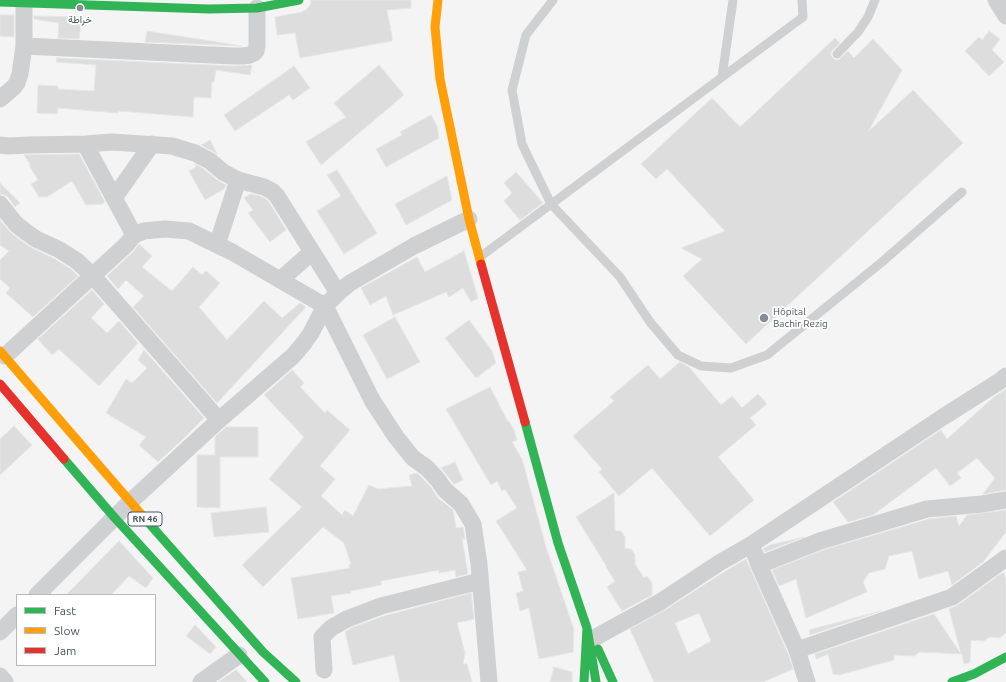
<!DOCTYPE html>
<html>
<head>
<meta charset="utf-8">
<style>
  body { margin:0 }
  #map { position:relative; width:1006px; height:682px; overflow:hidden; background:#f4f4f4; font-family:Ubuntu,sans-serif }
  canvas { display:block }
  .legend { position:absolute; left:16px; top:594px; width:140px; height:72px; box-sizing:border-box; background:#fff; border:1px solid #b7bbc0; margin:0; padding:5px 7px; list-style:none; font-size:12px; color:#4a5661 }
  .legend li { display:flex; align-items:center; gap:8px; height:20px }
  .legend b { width:20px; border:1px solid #b7bbc0 }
</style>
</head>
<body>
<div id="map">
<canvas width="1006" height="682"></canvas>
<ul class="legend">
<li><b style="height:5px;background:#30b455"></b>Fast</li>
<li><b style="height:5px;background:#ff9f0a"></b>Slow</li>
<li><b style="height:5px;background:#e5322d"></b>Jam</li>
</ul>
</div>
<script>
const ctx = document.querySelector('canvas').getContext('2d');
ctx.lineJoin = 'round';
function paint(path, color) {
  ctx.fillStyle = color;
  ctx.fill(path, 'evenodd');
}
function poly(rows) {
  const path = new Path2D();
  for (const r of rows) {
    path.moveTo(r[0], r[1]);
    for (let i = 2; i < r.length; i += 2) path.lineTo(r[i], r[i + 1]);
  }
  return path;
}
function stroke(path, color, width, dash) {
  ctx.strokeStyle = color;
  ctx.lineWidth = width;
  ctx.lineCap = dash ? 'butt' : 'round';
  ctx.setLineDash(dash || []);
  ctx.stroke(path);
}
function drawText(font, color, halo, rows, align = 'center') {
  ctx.font = font + ' Ubuntu,Vazirmatn,sans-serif';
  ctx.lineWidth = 3.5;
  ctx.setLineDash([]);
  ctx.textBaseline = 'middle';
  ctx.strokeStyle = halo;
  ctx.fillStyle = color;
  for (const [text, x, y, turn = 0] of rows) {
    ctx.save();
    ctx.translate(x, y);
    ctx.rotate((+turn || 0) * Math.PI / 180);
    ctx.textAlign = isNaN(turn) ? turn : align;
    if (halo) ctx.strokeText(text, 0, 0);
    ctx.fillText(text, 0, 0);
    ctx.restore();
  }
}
const building = poly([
  [311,0,411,0,411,8,387,10,392,36,392,41,300,58,295,33,277,35,275,17,302,12,307,9,311,4,311,0],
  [0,15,14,15,14,37,0,36,0,15],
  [34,16,82,17,79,39,58,38,59,23,34,19,34,16],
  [147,31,242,46,145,42,147,31],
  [989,31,1000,39,992,50,1004,62,989,76,965,51,979,37,982,40,989,31],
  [835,38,840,43,831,52,831,56,835,60,838,60,841,58,848,51,854,58,873,39,902,70,868,132,913,90,963,143,746,344,683,276,702,259,681,248,725,231,667,169,656,179,641,164,712,98,740,127,835,38],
  [57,58,233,66,252,65,250,75,216,70,214,82,212,82,211,98,194,97,193,117,118,111,118,113,58,108,57,114,37,113,38,85,58,86,58,89,94,91,96,65,56,62,57,58],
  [379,65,404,95,321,165,306,142,346,117,334,103,379,65],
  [294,66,310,88,293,100,289,95,235,131,224,115,294,66],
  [431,115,437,126,439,138,386,167,376,149,402,135,400,132,431,115],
  [210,140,217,154,201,145,210,140],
  [79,154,105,202,102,204,86,205,72,181,47,197,39,197,31,184,38,180,30,167,30,164,24,155,79,154],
  [195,164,204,169,217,180,226,185,224,189,205,200,189,171,196,167,195,164],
  [337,170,377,233,344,254,317,211,341,196,327,175,337,170],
  [516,172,543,203,520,220,504,201,512,193,504,183,516,172],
  [447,176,452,200,406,225,395,204,447,176],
  [0,183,20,203,15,207,8,197,4,195,0,194,0,183],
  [250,194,260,196,266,199,269,202,286,230,270,242,248,213,253,210,244,198,250,194],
  [0,220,10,232,20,240,32,248,53,258,71,269,78,276,33,317,6,293,10,288,0,279,0,260,9,251,0,245,0,220],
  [139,244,152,256,142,267,172,291,193,267,202,275,206,271,220,283,199,307,227,340,264,301,282,318,300,303,306,307,217,403,133,307,144,296,126,280,118,289,107,276,133,252,139,244],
  [464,251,478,298,471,302,463,288,449,297,446,292,393,315,386,296,370,305,361,288,417,257,425,272,464,251],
  [92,290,104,304,91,318,107,333,119,321,138,343,99,386,59,349,52,355,38,339,92,290],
  [395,317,420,362,387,379,363,335,395,317],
  [469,320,492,351,496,363,476,378,445,338,469,320],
  [144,350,204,418,184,438,158,462,139,445,146,437,106,413,126,379,132,383,147,368,138,360,144,350],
  [680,362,689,367,721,405,732,396,742,408,758,394,767,404,750,418,756,425,718,457,754,500,710,536,652,468,619,496,599,472,602,469,573,436,614,401,610,397,648,365,660,379,680,362],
  [292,370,304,383,300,387,325,413,327,410,350,430,320,466,335,479,321,496,342,515,345,510,353,516,369,485,378,489,412,486,409,475,417,473,430,486,438,498,453,510,456,528,463,527,465,539,462,539,468,574,456,577,455,570,439,573,439,570,381,581,381,585,351,591,351,593,331,596,334,613,298,619,291,578,350,568,349,565,351,564,344,543,323,527,263,587,242,565,302,507,269,479,304,437,264,395,292,370],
  [490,387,508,422,509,421,514,430,517,440,512,442,522,459,546,547,574,630,573,652,539,659,529,608,520,611,516,593,523,591,518,572,527,570,496,521,517,508,505,489,502,491,497,481,491,485,446,409,490,387],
  [1006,389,1006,490,983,494,995,478,977,458,957,473,961,478,950,486,936,468,873,515,848,522,833,502,941,430,947,439,994,397,1006,389],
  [14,426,32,445,0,475,0,439,14,426],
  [226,427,258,427,258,457,220,457,220,508,197,507,197,455,215,455,215,437,226,427],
  [455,462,463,480,454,484,441,468,455,462],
  [614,493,615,531,621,531,625,537,625,549,631,549,635,555,635,564,644,578,647,576,652,583,652,595,622,611,607,587,615,581,606,567,607,567,576,517,614,493],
  [266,507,269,532,214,537,211,513,266,507],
  [1006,510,1006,532,983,562,952,585,948,571,919,579,912,551,889,556,885,569,869,573,863,582,867,592,806,618,796,579,779,586,772,570,823,550,929,519,956,516,959,526,967,515,1006,510],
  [804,537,765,552,763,549,770,545,804,537],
  [119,541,153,578,146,588,129,576,111,595,66,595,119,541],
  [746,559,788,654,793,669,763,682,654,682,630,629,665,610,724,572,746,559],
  [699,613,711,641,688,654,675,623,699,613],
  [1002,573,1004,573,1006,581,1006,633,999,638,990,637,984,641,971,640,970,662,969,663,964,664,962,654,920,652,914,656,894,655,894,660,839,675,833,674,828,654,816,659,815,654,934,614,961,654,949,609,958,605,1002,573],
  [471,593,474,619,457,623,465,653,463,664,467,664,472,682,400,682,394,655,353,665,345,632,351,628,384,616,471,593],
  [881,611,810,635,809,630,881,611],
  [195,625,216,647,210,654,186,636,195,625],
  [554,667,572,672,572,682,550,682,554,667],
  [236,670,247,682,218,682,236,670]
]);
paint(building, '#ddddde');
stroke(building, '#e5e6e7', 1);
stroke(poly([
  [553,0,526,35,512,90,522,144,551,204,620,277,650,322,678,355,701,366,731,368,767,355,882,262,962,192],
  [837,54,858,32,868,17,875,0],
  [722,77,733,0],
  [480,257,803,17,802,0]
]), '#ced0d2', 9);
stroke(poly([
  [996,0,1006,16],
  [24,46,233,56,243,56,250,55,254,53,256,51,257,46,257,8],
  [0,99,14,87,17,83,20,74,24,46,24,3],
  [85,144,134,235],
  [0,145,8,146,30,145,85,144,112,142,172,146,195,153,210,161,223,172,238,180,264,187,272,191,277,196,338,293],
  [114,198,152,144],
  [0,204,16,224,26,232,36,239,58,249,77,261,93,276,219,420],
  [217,245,238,180],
  [280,280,312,252],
  [5,356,126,245,134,235,144,231,165,229,189,231,232,252,325,306,372,400,396,437,413,458,427,468,438,480,445,490,461,504,473,524,479,564,489,682],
  [755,554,759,565,797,650,807,682],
  [759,565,820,541,927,509,982,504,1006,500],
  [37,595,130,502,219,420,293,356,304,343,311,333,325,306,338,293,350,283,414,246,469,219],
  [0,632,17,615],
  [594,638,660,602,719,563,752,544,943,417,1000,381,1006,376],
  [797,650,952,597,1006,558],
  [324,670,322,637,331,628,347,619,381,606,480,581],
  [0,676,5,682],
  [201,682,239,655]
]), '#ced0d2', 17);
stroke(poly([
  [0,2,209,9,257,8,299,0],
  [525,422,558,543,587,628,596,682],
  [64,459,114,517,265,682],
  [147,521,263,652,296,682],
  [598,649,613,682],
  [584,682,587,628],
  [952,682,974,674,1006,657]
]), '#30b455', 9);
stroke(poly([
  [438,0,435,27,440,79,469,219,481,264],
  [0,351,147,521]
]), '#ff9f0a', 9);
stroke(poly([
  [481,264,525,422],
  [0,384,64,459]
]), '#e5322d', 9);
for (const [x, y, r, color] of [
  [80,8,4,"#868d94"],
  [764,318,5,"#868d94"]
]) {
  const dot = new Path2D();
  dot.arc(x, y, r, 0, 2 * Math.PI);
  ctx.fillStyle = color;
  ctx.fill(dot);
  stroke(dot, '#fff', 1.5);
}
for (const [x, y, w] of [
  [145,519,34]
]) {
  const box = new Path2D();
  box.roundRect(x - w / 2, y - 7, w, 14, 3);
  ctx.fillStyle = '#fff';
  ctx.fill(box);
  stroke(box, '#4a5661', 1);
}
drawText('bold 9px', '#4a5661', null, [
  ["RN 46",145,519]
]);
drawText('10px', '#4a5661', '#fff', [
  ["خراطة",80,20],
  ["Hôpital",773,312,"left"],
  ["Bachir Rezig",773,324,"left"]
]);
</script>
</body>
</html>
